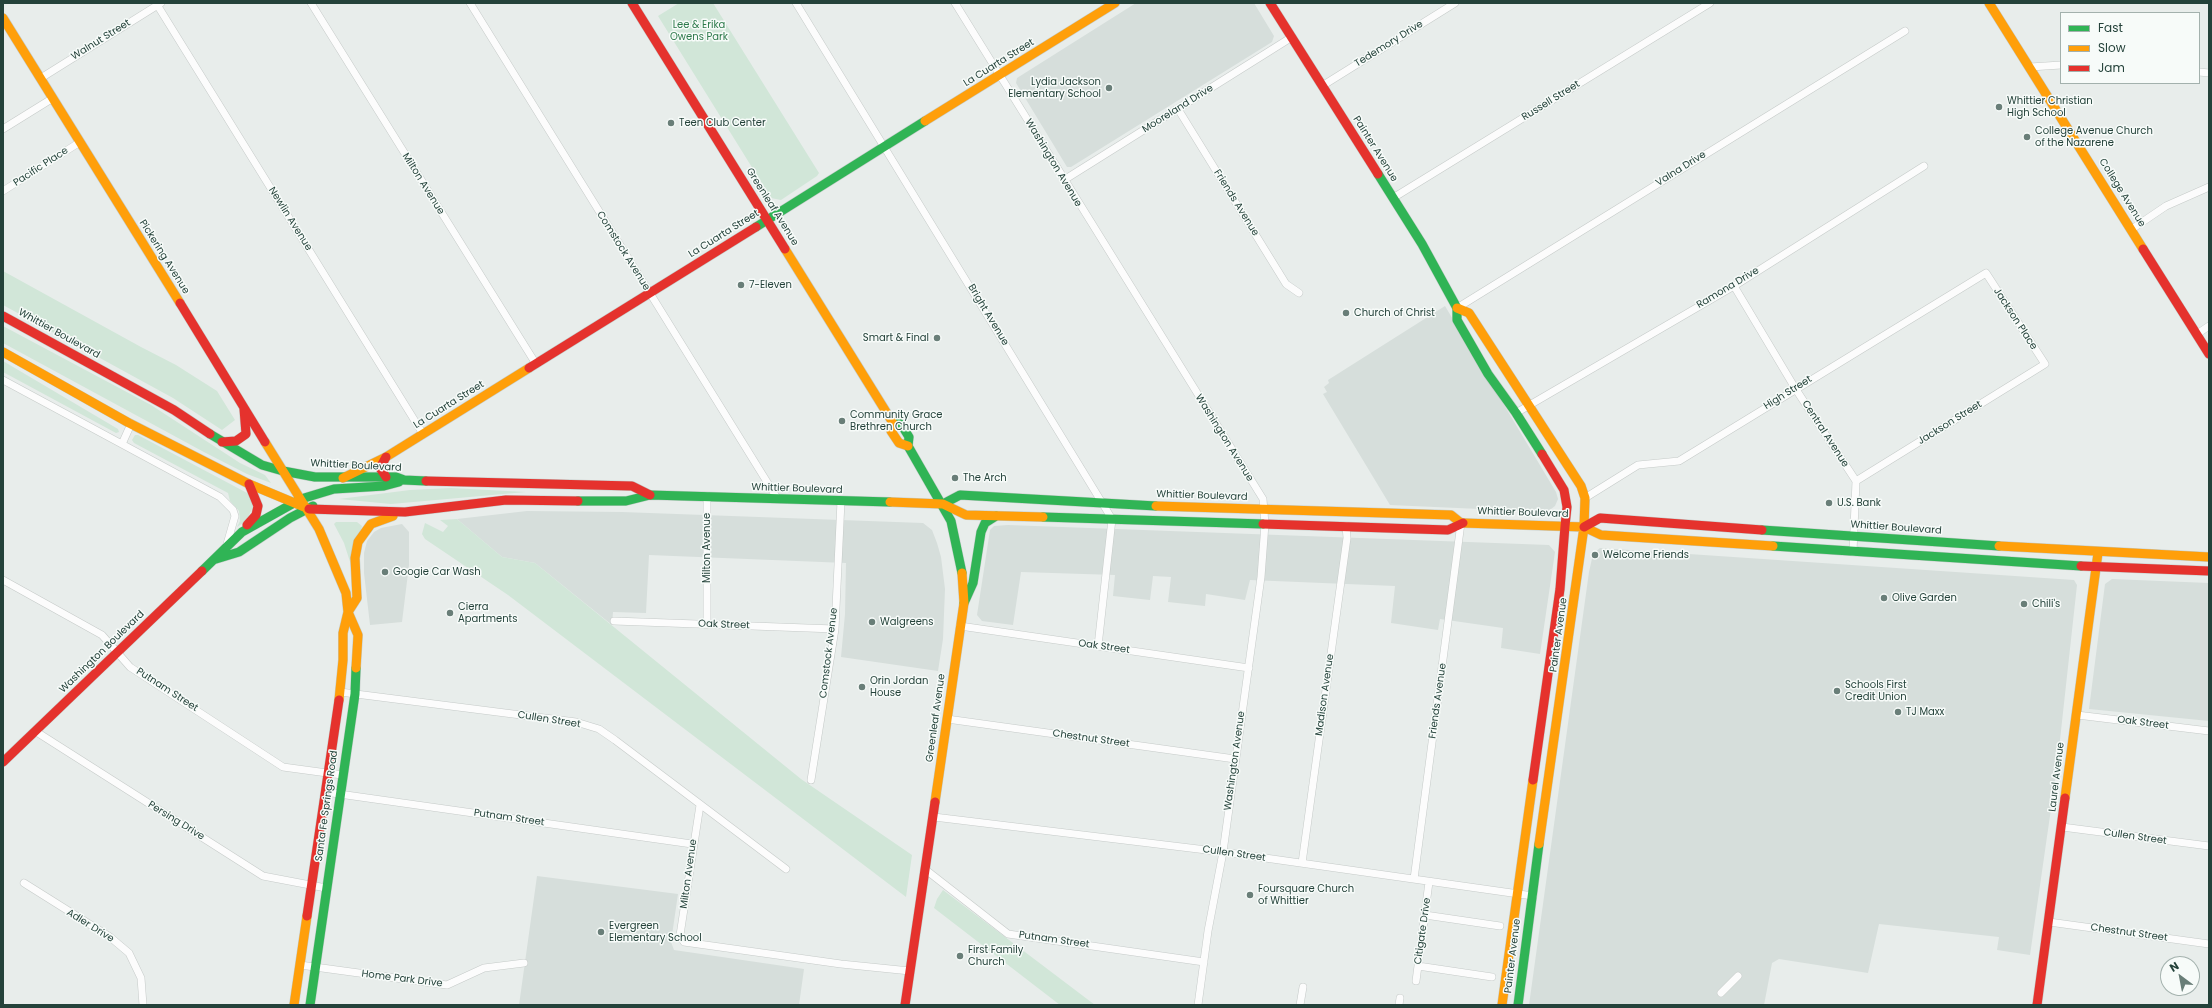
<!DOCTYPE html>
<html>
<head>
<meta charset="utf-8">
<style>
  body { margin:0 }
  #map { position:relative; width:2212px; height:1008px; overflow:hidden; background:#e8edeb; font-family:Poppins,sans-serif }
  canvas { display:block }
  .frame { position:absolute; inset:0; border:4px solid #24423a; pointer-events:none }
  .legend { position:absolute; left:2060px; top:12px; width:140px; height:72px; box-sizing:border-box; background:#f7fbf9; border:1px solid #a3b1ad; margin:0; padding:5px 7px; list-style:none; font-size:12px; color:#24423a }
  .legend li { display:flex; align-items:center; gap:8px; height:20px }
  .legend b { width:20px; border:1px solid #a3b1ad }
  .north { position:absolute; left:2160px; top:956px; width:40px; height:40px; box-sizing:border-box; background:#f7fbf9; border:1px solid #a3b1ad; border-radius:50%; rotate:328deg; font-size:11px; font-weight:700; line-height:16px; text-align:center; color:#24423a }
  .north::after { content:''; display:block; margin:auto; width:14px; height:18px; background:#697e78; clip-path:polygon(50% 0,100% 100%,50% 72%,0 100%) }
</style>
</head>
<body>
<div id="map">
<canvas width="2212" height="1008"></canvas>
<div class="frame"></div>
<ul class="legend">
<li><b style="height:5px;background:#30b455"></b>Fast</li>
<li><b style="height:5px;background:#ff9f0a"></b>Slow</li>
<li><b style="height:5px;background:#e5322d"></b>Jam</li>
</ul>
<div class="north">N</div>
</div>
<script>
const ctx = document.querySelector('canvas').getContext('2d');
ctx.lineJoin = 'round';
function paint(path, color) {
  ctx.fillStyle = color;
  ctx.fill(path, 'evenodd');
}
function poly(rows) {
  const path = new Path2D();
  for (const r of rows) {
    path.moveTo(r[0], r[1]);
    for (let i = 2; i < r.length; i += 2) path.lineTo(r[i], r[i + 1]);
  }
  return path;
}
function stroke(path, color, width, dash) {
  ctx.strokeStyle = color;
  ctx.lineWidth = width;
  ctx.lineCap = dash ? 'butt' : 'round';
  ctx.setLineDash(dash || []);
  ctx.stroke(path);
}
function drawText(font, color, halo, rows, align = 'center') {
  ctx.font = font + ' Poppins,sans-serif';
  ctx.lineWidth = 3;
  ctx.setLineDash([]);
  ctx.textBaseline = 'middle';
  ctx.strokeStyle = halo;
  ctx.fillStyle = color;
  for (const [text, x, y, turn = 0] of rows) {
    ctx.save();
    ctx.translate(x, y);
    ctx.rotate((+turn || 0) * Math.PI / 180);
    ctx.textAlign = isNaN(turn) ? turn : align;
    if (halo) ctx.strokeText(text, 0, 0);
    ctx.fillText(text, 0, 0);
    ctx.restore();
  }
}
paint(poly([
  [1136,3,1254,3,1274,36,1272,42,1071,167,1067,167,1016,83,1017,78],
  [1445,306,1556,492,1558,499,1555,506,1547,512,1390,505,1323,394,1327,392,1324,387,1329,383,1328,380],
  [527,511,622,512,923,523,932,530,937,543,941,557,945,589,943,639,938,671,841,657,845,614,846,563,649,555,646,613,613,612,612,625,535,563,502,557,457,519],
  [402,524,409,532,409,565,402,622,370,625,364,573,364,553,367,541,374,532,381,528],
  [1008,525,1549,545,1555,552,1540,654,1501,648,1503,628,1440,619,1438,630,1391,623,1395,586,1250,580,1245,600,1206,594,1205,606,1168,602,1171,577,1153,576,1150,600,1113,596,1115,575,1021,572,1013,625,982,621,977,615,990,530,994,526],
  [1600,548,2074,580,2077,585,2057,767,2030,955,1997,950,1999,937,1879,924,1868,973,1779,959,1772,963,1764,1005,1529,1005,1589,572,1593,554],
  [2112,579,2209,583,2209,721,2089,709,2105,584],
  [537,876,678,894,671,942,674,950,804,969,799,1005,519,1005]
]), '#d6dedb');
paint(poly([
  [679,3,713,3,819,173,817,176,781,200,771,198,658,16],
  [3,271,141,347,176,365,217,391,235,420,222,430,173,398,3,305],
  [3,326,151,405,240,463,265,475,271,483,247,474,202,451,3,343],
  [3,361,118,429,119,432,116,433,3,372],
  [135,435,138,435,249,494,253,507,246,521,237,527,240,521,239,511,230,501,228,493,134,443,132,440],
  [451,488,526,492,391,504,339,499,410,490],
  [457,519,502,557,535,563,801,779,912,855,906,897,508,595,425,539,422,534,425,523,443,532,448,526,440,520],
  [336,522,357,522,362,526,352,568,344,543,334,524],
  [943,890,1095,1005,1060,1005,934,908,937,899]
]), '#d1e6d8');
const street = poly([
  [156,3,423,434],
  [311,3,536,364],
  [470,3,777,498],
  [796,3,1112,519,1098,646],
  [955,3,1263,499,1265,524,1261,577,1223,852,1208,931,1198,1005],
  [2030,67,2061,65],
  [2199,72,2209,73],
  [41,78,161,3],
  [1322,86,1455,3],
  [1178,109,1286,284,1299,293],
  [3,129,53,98],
  [1064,180,1292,37],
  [3,191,80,142],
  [1393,198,1710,3],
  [2132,229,2166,206,2209,187],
  [1734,286,1795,388,1856,481,1853,552],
  [1457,308,1905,31],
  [2197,334,2209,326],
  [3,380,220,497,233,510,235,516,227,544],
  [1516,413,1734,286,1924,166],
  [122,444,131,424],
  [1585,498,1638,465,1679,461,1986,273,2045,364,1856,481],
  [3,580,102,635,130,667,283,767,342,775],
  [614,621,835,629],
  [707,624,707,496],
  [960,626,1249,668],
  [340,692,576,722,599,729,615,740,786,869],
  [2077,715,2209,731],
  [947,719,1235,759],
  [35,731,263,876,326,888],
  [811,780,835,629,841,501],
  [325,792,692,844],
  [700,805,680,935,684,942,841,964,910,971],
  [934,817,1223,852,1533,896],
  [2062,827,2209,846],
  [1302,863,1347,538,1346,526],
  [926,870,1008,934,1204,962],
  [1414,879,1461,523],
  [24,883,110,937,129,953,141,978,143,1005],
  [1425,915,1500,926],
  [2049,922,2209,944],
  [300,965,447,985,484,968,524,963],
  [1418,966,1492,977],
  [1416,981,1429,882],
  [1721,993,1738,976],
  [1300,1005,1303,987],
  [1399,1005,1400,998]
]);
const fast = poly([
  [1378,174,1422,244,1457,308,1457,320,1488,374,1516,413,1542,454],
  [756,227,925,121],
  [893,423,901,424,909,437,908,446,951,521,962,573],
  [210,434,262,465,283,471,315,477,396,477,404,480,426,481],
  [578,501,626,501,650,495,890,502],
  [943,504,960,495,1156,506],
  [1043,517,1263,524],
  [1762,530,1999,546],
  [1773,546,2081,566],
  [216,559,239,552,290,518,313,506],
  [202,571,242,532,301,499,334,489,384,486,399,482],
  [964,603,973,583,981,532,985,523,996,516],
  [310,1005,355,694,356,668],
  [1518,1005,1539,844]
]);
const slow = poly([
  [1989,3,2143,249],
  [3,18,180,303],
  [925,121,1115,3],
  [785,249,893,423,891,431,899,443,908,446],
  [1457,308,1469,313,1581,486,1585,498,1584,527],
  [3,352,129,423,249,484,309,509],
  [265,442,319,529,346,593,348,612,343,633,343,660,339,700],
  [343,478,386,457,529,368],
  [890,502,943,504,966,515,1043,517],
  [1156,506,1451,515,1461,523],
  [1463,523,1584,527,1601,535,1773,546],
  [1999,546,2209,557],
  [348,612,358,635,356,668],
  [348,612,357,598,355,558,358,542,371,524,393,516],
  [2065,798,2098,553],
  [935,802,964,603,962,573],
  [1539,844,1584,527],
  [294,1005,307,916],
  [1502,1005,1533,780]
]);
const jam = poly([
  [632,3,785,249],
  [1270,3,1378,174],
  [2143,249,2209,354],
  [180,303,265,442],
  [3,316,174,410,210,434],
  [529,368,756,227],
  [222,442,236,441,246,434,244,409],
  [1542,454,1564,490,1567,507,1565,526],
  [386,457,380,468,386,477],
  [426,481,632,486,650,495],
  [309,509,405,512,506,500,578,501],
  [1263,524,1448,530,1463,523],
  [247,525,256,515,258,506,249,484],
  [1584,527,1600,518,1762,530],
  [2081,566,2209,571],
  [3,762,202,571],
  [1533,780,1560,589,1565,526],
  [307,916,339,700],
  [905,1005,935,802],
  [2037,1005,2065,798]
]);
stroke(street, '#c5cac8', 8);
stroke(fast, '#c3cbc8', 10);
stroke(slow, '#c3cbc8', 10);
stroke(jam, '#c3cbc8', 10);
stroke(street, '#fcfcfc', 7);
stroke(fast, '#30b455', 9);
stroke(slow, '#ff9f0a', 9);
stroke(jam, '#e5322d', 9);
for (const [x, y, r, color] of [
  [1109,88,4,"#697e78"],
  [1999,107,4,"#697e78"],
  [671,123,4,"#697e78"],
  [2027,137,4,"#697e78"],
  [741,285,4,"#697e78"],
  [1346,313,4,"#697e78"],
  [937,338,4,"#697e78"],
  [842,421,4,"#697e78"],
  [955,478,4,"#697e78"],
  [1829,503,4,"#697e78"],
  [1595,555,4,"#697e78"],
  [385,572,4,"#697e78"],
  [1884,598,4,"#697e78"],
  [2024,604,4,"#697e78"],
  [450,613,4,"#697e78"],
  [872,622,4,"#697e78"],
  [862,687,4,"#697e78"],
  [1837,691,4,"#697e78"],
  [1898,712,4,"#697e78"],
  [1250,895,4,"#697e78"],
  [601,932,4,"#697e78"],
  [960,956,4,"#697e78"]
]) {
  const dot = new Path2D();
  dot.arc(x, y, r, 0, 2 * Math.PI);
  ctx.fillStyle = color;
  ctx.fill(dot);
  stroke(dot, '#f7fbf9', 1.5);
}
drawText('10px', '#2d7a4b', '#f7fbf9', [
  ["Lee & Erika",699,25],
  ["Owens Park",699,37]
]);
drawText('10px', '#24423a', '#f7fbf9', [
  ["Walnut Street",101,40,-32],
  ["Tedemory Drive",1389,44,-32],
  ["La Cuarta Street",999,63,-32],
  ["Russell Street",1551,101,-32],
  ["Mooreland Drive",1178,109,-32],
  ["Painter Avenue",1375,149,58],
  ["Washington Avenue",1053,163,59],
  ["Pacific Place",41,167,-33],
  ["Valna Drive",1681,169,-32],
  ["Milton Avenue",423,184,58],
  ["College Avenue",2122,193,58],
  ["Friends Avenue",1236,203,58],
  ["Greenleaf Avenue",772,207,58],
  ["Newlin Avenue",290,219,58],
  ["La Cuarta Street",724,234,-32],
  ["Comstock Avenue",623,251,58],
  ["Pickering Avenue",164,257,58],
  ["Ramona Drive",1728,288,-31],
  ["Bright Avenue",988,315,59],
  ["Jackson Place",2015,319,57],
  ["Whittier Boulevard",59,334,29],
  ["High Street",1788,393,-32],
  ["La Cuarta Street",449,405,-32],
  ["Jackson Street",1950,423,-32],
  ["Central Avenue",1825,434,57],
  ["Washington Avenue",1224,438,58],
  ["Whittier Boulevard",356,466,3],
  ["Whittier Boulevard",797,489,2],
  ["Whittier Boulevard",1202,496,2],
  ["Whittier Boulevard",1523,513,2],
  ["Whittier Boulevard",1896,528,4],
  ["Milton Avenue",707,548,-90],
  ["Oak Street",724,625,2],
  ["Painter Avenue",1559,635,-82],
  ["Oak Street",1104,647,8],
  ["Washington Boulevard",102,652,-44],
  ["Comstock Avenue",829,653,-83],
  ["Putnam Street",167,690,33],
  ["Madison Avenue",1325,695,-82],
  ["Friends Avenue",1438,701,-82],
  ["Greenleaf Avenue",936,718,-82],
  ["Cullen Street",549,720,9],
  ["Oak Street",2143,723,7],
  ["Chestnut Street",1091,739,8],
  ["Washington Avenue",1235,761,-82],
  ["Laurel Avenue",2057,777,-83],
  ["Santa Fe Springs Road",327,806,-82],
  ["Putnam Street",509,818,8],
  ["Persing Drive",176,821,32],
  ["Cullen Street",2135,837,8],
  ["Cullen Street",1234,854,8],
  ["Milton Avenue",689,874,-82],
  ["Adler Drive",90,926,32],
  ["Citigate Drive",1423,931,-82],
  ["Chestnut Street",2129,933,8],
  ["Putnam Street",1054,940,8],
  ["Painter Avenue",1513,956,-83],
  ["Home Park Drive",402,979,7]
]);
drawText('10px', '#24423a', '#f7fbf9', [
  ["Lydia Jackson",1101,82,"right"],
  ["Elementary School",1101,94,"right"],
  ["Whittier Christian",2007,101],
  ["High School",2007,113],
  ["Teen Club Center",679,123],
  ["College Avenue Church",2035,131],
  ["of the Nazarene",2035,143],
  ["7-Eleven",749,285],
  ["Church of Christ",1354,313],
  ["Smart & Final",929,338,"right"],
  ["Community Grace",850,415],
  ["Brethren Church",850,427],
  ["The Arch",963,478],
  ["U.S. Bank",1837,503],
  ["Welcome Friends",1603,555],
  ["Googie Car Wash",393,572],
  ["Olive Garden",1892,598],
  ["Chili's",2032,604],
  ["Cierra",458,607],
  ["Apartments",458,619],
  ["Walgreens",880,622],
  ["Orin Jordan",870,681],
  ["House",870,693],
  ["Schools First",1845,685],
  ["Credit Union",1845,697],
  ["TJ Maxx",1906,712],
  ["Foursquare Church",1258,889],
  ["of Whittier",1258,901],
  ["Evergreen",609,926],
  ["Elementary School",609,938],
  ["First Family",968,950],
  ["Church",968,962]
], 'left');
</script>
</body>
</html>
